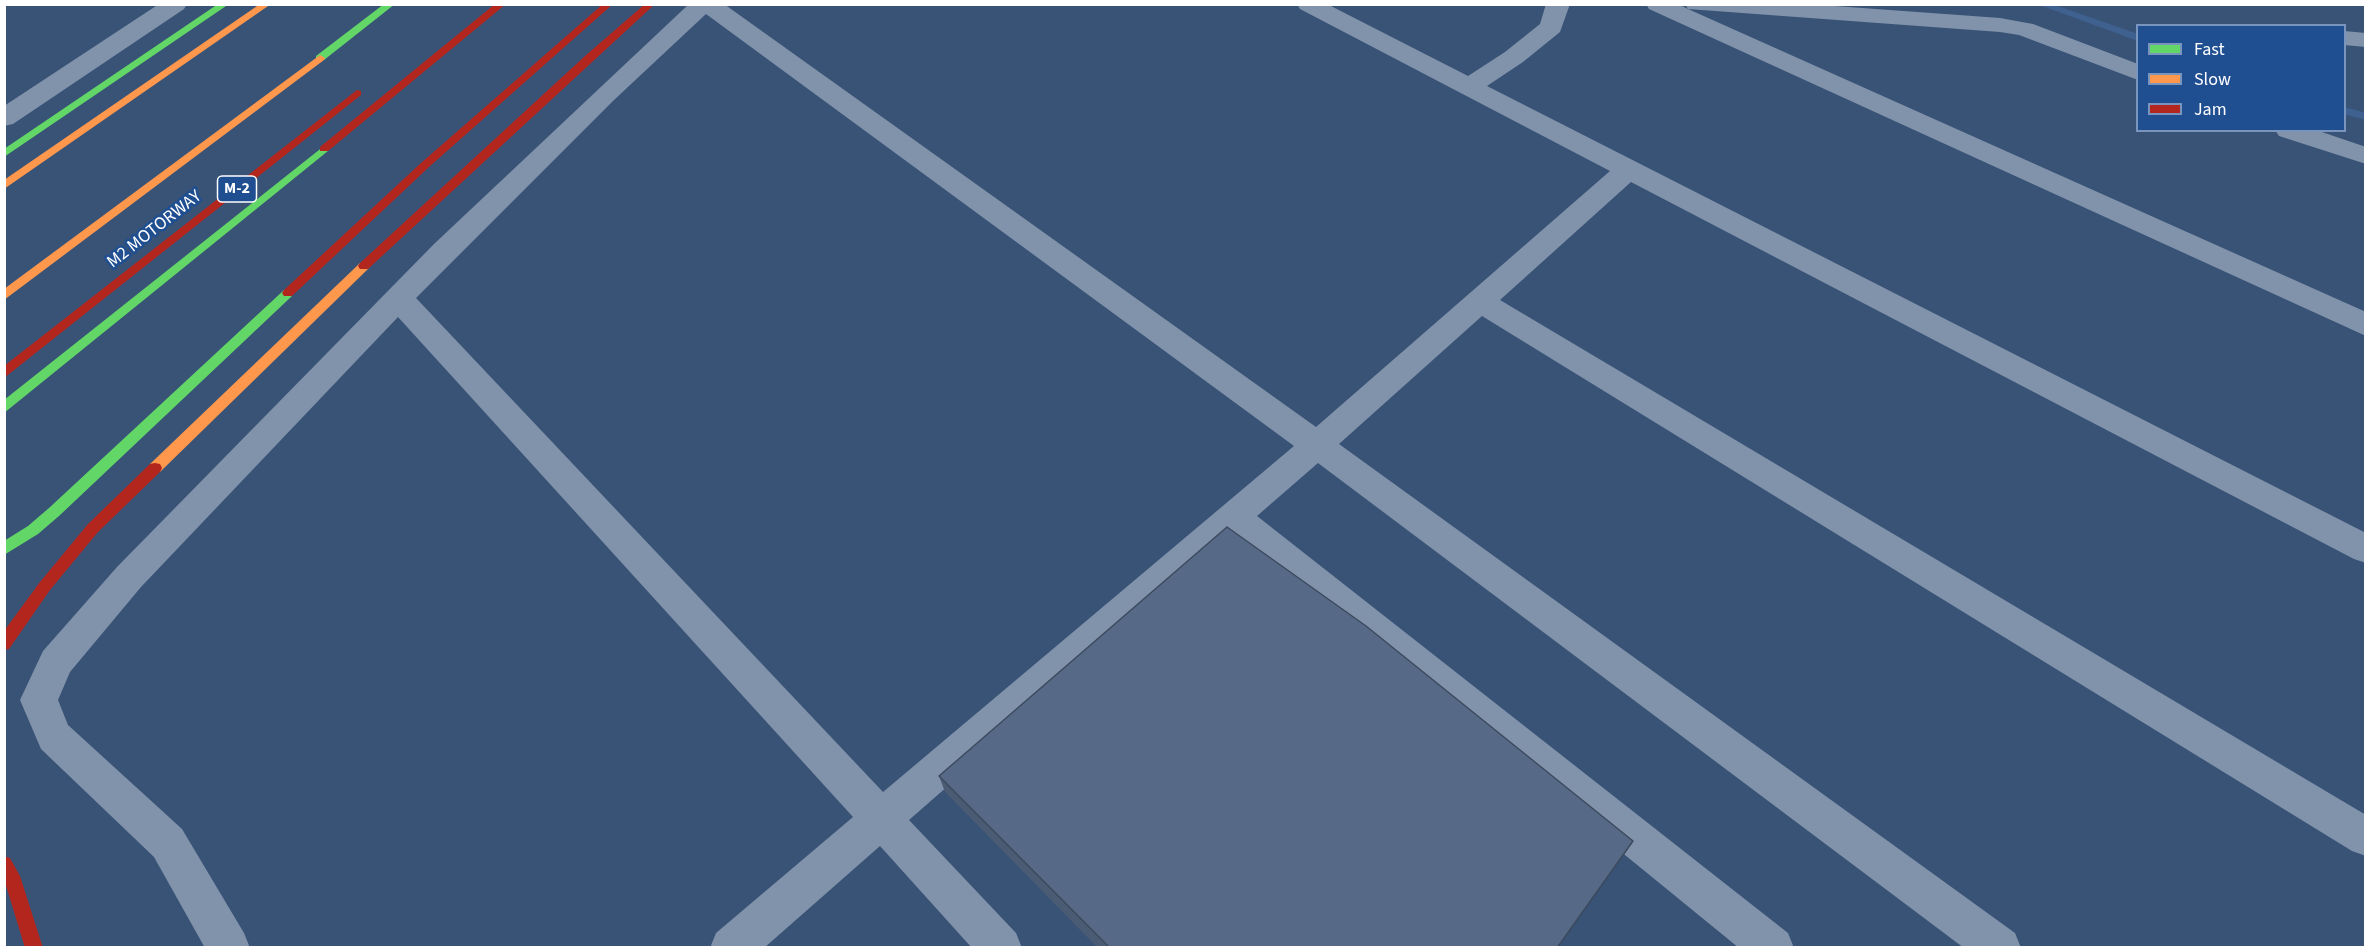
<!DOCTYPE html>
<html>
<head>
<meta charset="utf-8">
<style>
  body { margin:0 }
  #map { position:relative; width:2370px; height:952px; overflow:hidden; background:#395377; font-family:"Source Sans 3",sans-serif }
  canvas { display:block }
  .frame { position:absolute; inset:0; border:6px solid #fff; pointer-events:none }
  .legend { position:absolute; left:2136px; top:24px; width:210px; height:108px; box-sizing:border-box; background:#1f4f91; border:2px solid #7995bd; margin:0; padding:8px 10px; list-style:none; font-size:18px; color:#fff }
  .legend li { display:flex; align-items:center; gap:12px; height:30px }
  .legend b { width:30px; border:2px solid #7995bd }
</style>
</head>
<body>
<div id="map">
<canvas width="2370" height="952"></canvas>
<div class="frame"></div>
<ul class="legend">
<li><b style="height:8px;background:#63d668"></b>Fast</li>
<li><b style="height:8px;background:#ff974d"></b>Slow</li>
<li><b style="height:8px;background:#b3261e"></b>Jam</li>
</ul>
</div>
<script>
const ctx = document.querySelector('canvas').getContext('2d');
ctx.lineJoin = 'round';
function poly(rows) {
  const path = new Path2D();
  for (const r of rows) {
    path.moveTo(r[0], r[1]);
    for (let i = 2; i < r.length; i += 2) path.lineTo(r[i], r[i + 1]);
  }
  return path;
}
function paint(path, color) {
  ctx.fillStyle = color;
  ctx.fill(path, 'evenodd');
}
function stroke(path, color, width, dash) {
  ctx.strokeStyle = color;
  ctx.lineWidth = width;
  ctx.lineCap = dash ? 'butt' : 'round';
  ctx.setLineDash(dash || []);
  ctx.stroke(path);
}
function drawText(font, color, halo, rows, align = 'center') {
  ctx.font = font + ' "Source Sans 3",sans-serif';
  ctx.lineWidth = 5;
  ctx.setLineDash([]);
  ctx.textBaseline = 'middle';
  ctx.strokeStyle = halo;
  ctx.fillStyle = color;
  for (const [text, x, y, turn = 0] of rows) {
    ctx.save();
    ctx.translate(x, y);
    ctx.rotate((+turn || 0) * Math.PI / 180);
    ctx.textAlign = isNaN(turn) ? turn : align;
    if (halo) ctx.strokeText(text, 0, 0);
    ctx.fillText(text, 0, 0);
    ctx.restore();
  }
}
paint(poly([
  [2037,4,2052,4,2138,34,2138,41,2037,4],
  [2344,107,2366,113,2366,120,2344,114,2344,107]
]), '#3f6190');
paint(poly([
  [159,4,187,4,184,9,13,124,4,126,4,106,159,4],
  [689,4,724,4,1316,427,1610,171,1300,9,1297,4,1327,4,1468,76,1505,52,1540,24,1546,4,1570,4,1560,32,1523,62,1487,86,2366,533,2366,563,2354,559,1631,182,1500,300,2366,815,2366,856,2352,851,1482,316,1339,444,2015,933,2021,948,1964,948,1318,463,1257,516,1788,933,1794,948,1739,948,1234,536,909,820,1016,933,1022,948,972,948,880,846,764,948,710,948,716,933,853,817,398,317,141,587,70,672,58,700,68,725,182,829,244,933,250,948,205,948,154,857,41,749,20,700,43,651,117,567,434,244,689,4],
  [706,14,1294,446,883,792,416,298,614,100,706,14],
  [1646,4,1678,4,1688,9,1685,4,1807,4,2000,18,2033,24,2138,64,2138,80,2019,35,2000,32,1688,9,2366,312,2366,336,1649,9,1646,4],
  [2344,31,2366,33,2366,47,2344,45,2344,31],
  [2275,130,2316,130,2366,147,2366,164,2279,136,2275,130]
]), '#8193aa');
paint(poly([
  [218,4,229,4,4,157,4,149,218,4],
  [384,4,395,4,324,60,316,60,316,56,384,4],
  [324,146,328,147,328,151,4,413,4,400,324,146],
  [288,289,294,293,292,296,59,516,38,534,4,555,4,541,28,526,49,508,284,290,288,289]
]), '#63d668');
paint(poly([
  [260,4,271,4,4,189,4,180,260,4],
  [320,55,325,58,324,60,4,300,4,289,320,55],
  [364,262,370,266,368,269,160,472,150,472,148,468,150,464,360,263,364,262]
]), '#ff974d');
paint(poly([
  [495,4,506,4,328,151,320,151,320,147,495,4],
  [603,4,613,4,429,167,292,296,284,296,282,293,284,290,421,163,603,4],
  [645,4,655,4,368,269,360,269,358,266,360,263,585,56,645,4],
  [357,90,361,91,361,95,4,378,4,366,357,90],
  [155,463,160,464,162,468,160,472,98,532,50,590,9,649,4,650,4,631,40,582,88,524,150,464,155,463],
  [4,856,10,858,20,876,43,948,25,948,4,879,4,856]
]), '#b3261e');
paint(poly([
  [939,776,1557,948,1098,948,945,792]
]), '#4a5b74');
const building = poly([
  [1227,527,1366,626,1633,841,1557,948,1110,948,939,776,1227,527]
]);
paint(building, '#566a87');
stroke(building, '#3c4a5e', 1.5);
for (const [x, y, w] of [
  [237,189,39]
]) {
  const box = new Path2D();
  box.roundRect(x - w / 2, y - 13, w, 26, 4.5);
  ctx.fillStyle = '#1f4f91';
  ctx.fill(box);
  stroke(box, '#fff', 1.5);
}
drawText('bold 16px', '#fff', null, [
  ["M-2",237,189]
]);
drawText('18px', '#fff', '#1f4f91', [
  ["M2 MOTORWAY",155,230,-38]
]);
</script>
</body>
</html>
